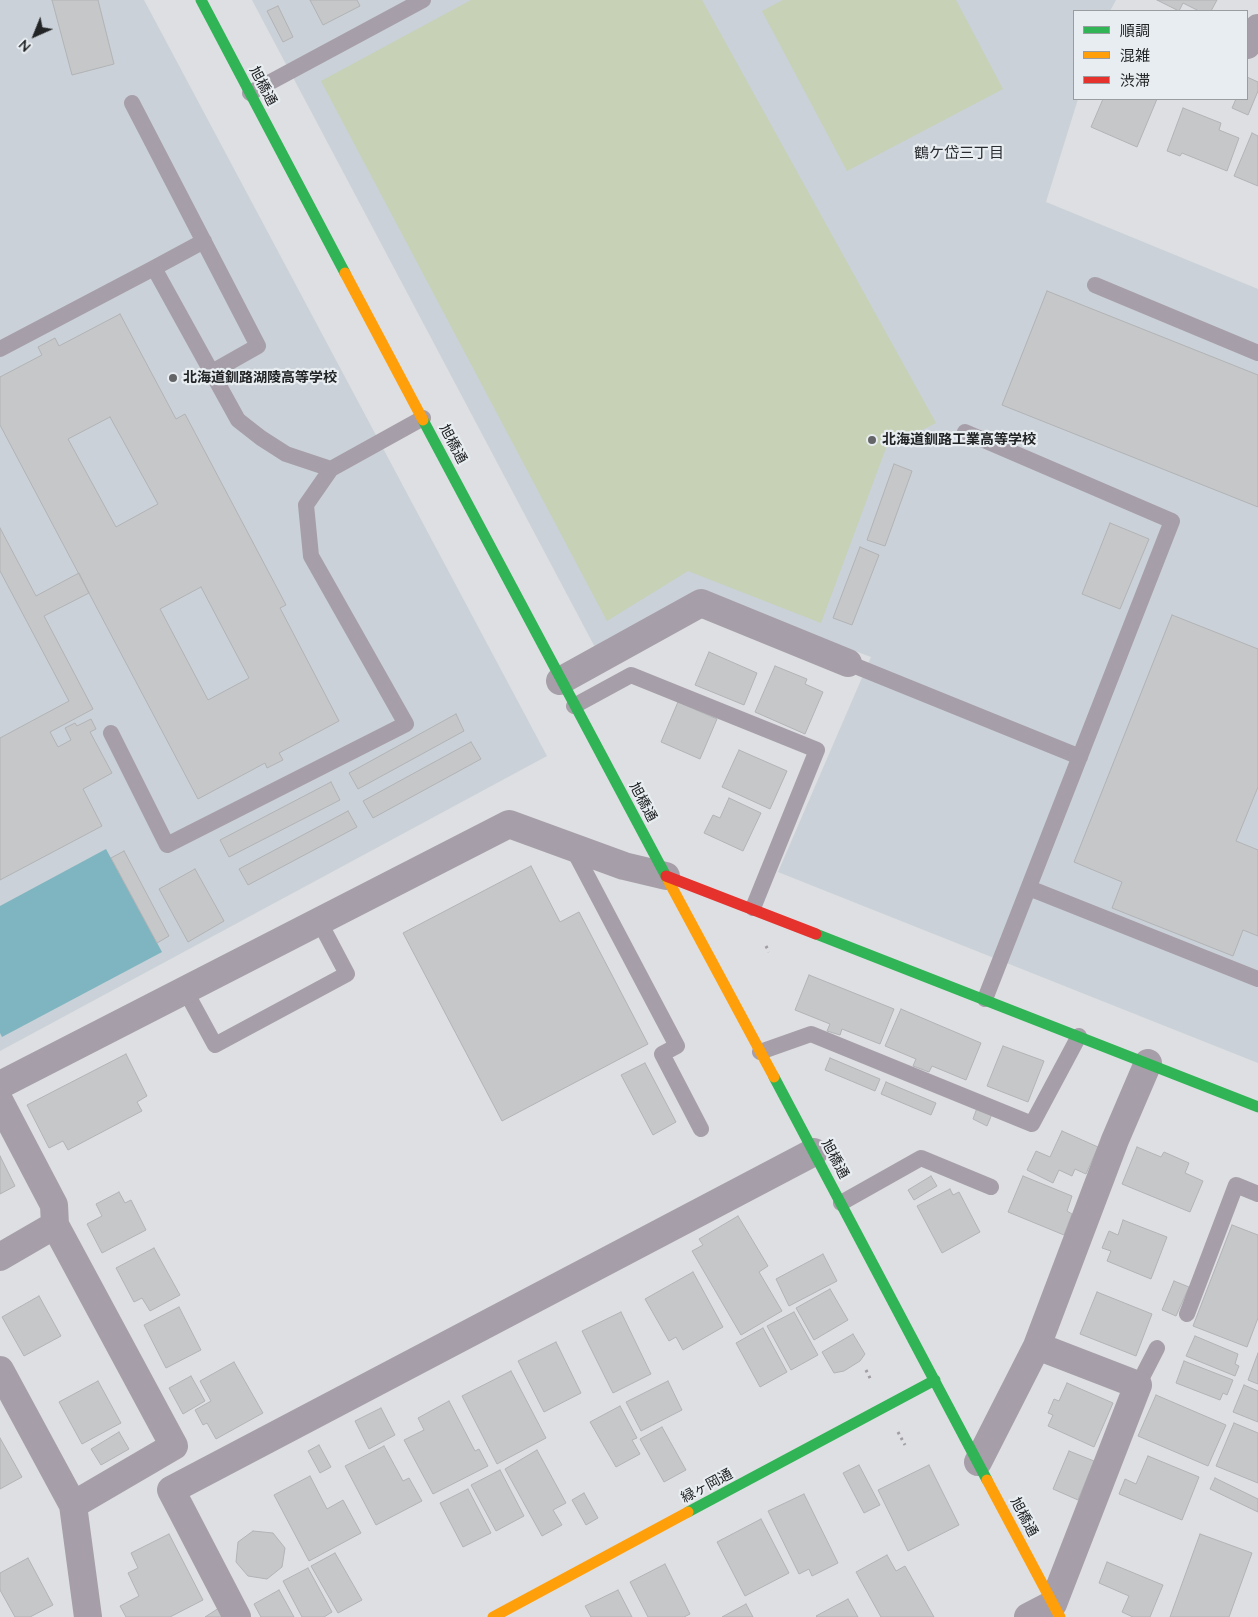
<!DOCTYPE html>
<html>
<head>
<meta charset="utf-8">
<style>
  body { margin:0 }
  #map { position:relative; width:1258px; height:1617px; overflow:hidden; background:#dddfe2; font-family:Quicksand,"Noto Sans JP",sans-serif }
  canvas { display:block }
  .legend { position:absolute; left:1073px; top:10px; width:175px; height:90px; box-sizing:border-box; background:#e8edf1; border:1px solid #999d9f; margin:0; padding:6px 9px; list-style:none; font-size:15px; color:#222425 }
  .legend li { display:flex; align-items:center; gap:10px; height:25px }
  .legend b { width:25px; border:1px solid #999d9f }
  .north { position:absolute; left:10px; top:10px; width:50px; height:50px; -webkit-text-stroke:4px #e8edf1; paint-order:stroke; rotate:224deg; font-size:14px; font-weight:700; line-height:20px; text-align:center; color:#222425 }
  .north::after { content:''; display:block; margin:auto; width:18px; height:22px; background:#222425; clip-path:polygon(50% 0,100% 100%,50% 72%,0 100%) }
</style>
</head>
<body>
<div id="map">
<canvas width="1258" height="1617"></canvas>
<ul class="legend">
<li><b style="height:6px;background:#30b455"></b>順調</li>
<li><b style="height:6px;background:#ff9f0a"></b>混雑</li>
<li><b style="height:6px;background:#e5322d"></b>渋滞</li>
</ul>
<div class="north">N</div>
</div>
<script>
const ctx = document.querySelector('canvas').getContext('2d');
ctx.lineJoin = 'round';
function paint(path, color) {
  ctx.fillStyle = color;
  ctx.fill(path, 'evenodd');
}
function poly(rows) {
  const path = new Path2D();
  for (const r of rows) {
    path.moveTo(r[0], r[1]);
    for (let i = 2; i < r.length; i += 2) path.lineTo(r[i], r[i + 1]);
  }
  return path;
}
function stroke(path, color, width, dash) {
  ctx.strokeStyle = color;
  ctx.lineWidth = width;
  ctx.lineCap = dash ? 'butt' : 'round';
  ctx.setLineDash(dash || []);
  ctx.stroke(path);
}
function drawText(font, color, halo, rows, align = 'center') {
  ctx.font = font + ' Quicksand,"Noto Sans JP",sans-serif';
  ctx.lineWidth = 4.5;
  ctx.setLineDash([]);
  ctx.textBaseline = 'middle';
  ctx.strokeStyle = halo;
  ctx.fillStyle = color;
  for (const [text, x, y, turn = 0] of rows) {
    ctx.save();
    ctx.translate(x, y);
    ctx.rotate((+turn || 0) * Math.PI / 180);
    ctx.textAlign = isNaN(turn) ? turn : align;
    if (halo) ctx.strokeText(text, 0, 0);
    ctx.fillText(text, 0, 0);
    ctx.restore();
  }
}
paint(poly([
  [0,0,144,0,547,756,0,1051],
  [252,0,1116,0,1110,11,1074,11,1074,99,1078,99,1046,202,1258,289,1258,1063,778,872,871,657,695,591,597,651]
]), '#cad1d8');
paint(poly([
  [471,0,702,0,936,423,886,448,821,623,688,571,607,621,321,81],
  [783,0,956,0,1003,89,847,171,762,11]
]), '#c6d1b5');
paint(poly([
  [106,849,162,952,2,1037,0,1033,0,906]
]), '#7fb5c0');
const building = poly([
  [52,0,98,0,114,64,72,75,52,0],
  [310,0,357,0,360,6,323,25,310,0],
  [1157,0,1217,0,1211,11,1199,11,1183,3,1179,11,1157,0],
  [278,6,293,37,283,42,267,11,278,6],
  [1247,77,1258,82,1258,91,1248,115,1232,108,1236,99,1247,99,1247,77],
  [1103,99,1157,99,1137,147,1091,127,1103,99],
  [1183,108,1221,123,1219,130,1239,138,1227,171,1182,153,1180,156,1167,151,1183,108],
  [1252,133,1258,136,1258,186,1234,176,1252,133],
  [1047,291,1258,375,1258,507,1002,405,1047,291],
  [120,314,176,419,185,414,286,605,280,608,339,721,279,753,283,760,267,768,265,763,198,799,0,425,0,377,42,355,38,347,55,338,59,346,120,314],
  [110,417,158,504,116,527,68,439,110,417],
  [201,587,249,678,208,700,160,609,201,587],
  [894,464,912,471,885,546,867,540,894,464],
  [1110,523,1149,539,1120,609,1082,594,1110,523],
  [0,528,36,596,79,573,89,593,44,616,93,709,50,732,58,747,71,740,65,728,75,723,77,726,91,719,96,729,90,732,112,773,83,789,102,826,0,880,0,738,69,701,0,571,0,528],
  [860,547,879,555,852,625,833,618,860,547],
  [1172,615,1258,649,1258,787,1236,841,1258,850,1258,936,1243,930,1233,956,1112,908,1122,882,1074,862,1172,615],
  [709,652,757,673,744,705,695,685,709,652],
  [775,666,807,679,805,684,823,692,805,734,755,712,775,666],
  [678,702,717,719,700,759,661,742,678,702],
  [456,714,464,731,358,789,349,773,456,714],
  [471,742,481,759,373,818,363,801,471,742],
  [739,750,787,771,770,809,722,787,739,750],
  [331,782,340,800,229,857,220,840,331,782],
  [729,798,761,813,743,851,704,833,713,815,720,818,729,798],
  [348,811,357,827,248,885,239,869,348,811],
  [124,851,169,936,157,943,111,858,124,851],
  [531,866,560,922,579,912,648,1044,502,1121,403,933,531,866],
  [195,869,224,921,188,942,159,889,195,869],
  [809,975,894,1009,880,1044,842,1029,840,1035,827,1031,830,1024,795,1010,809,975],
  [901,1009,981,1043,966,1080,932,1066,929,1072,913,1066,916,1059,885,1046,901,1009],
  [1003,1046,1044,1061,1028,1102,987,1086,1003,1046],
  [126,1054,147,1096,137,1102,142,1111,68,1150,63,1141,49,1148,27,1105,126,1054],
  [830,1058,880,1079,875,1091,825,1070,830,1058],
  [645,1063,676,1122,653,1135,621,1075,645,1063],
  [886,1082,936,1103,931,1115,881,1094,886,1082],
  [977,1108,992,1114,987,1126,973,1119,977,1108],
  [1062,1131,1098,1147,1086,1174,1075,1169,1072,1176,1059,1170,1053,1183,1027,1170,1036,1151,1050,1157,1062,1131],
  [1137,1147,1161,1157,1164,1152,1189,1163,1185,1173,1203,1181,1190,1212,1122,1184,1137,1147],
  [0,1156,15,1186,0,1194,0,1156],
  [931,1176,937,1186,914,1200,908,1190,931,1176],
  [1023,1176,1072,1196,1067,1211,1072,1214,1064,1235,1008,1212,1023,1176],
  [950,1189,953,1195,959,1192,980,1232,942,1253,917,1206,950,1189],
  [119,1192,125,1203,131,1200,146,1230,102,1253,87,1224,102,1216,96,1204,119,1192],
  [738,1216,768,1266,759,1272,782,1311,741,1335,692,1251,703,1245,699,1239,738,1216],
  [1123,1220,1167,1237,1151,1279,1107,1261,1111,1251,1102,1248,1109,1231,1118,1235,1123,1220],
  [1232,1225,1258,1235,1258,1318,1247,1347,1193,1326,1232,1225],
  [154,1248,180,1295,150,1311,142,1298,134,1302,116,1268,154,1248],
  [823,1254,837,1281,789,1306,776,1279,823,1254],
  [693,1272,723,1327,683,1350,676,1337,669,1341,645,1299,693,1272],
  [1174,1281,1189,1287,1176,1316,1162,1310,1174,1281],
  [830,1289,848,1320,814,1340,796,1308,830,1289],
  [1097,1292,1152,1314,1136,1356,1080,1334,1097,1292],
  [39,1296,61,1336,24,1356,2,1317,39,1296],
  [179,1307,201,1350,166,1368,144,1325,179,1307],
  [621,1312,651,1374,613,1393,582,1331,621,1312],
  [794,1312,818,1355,791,1370,767,1326,794,1312],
  [763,1328,787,1372,760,1387,736,1343,763,1328],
  [853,1334,865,1354,860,1361,844,1371,834,1373,822,1352,853,1334],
  [1195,1336,1238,1354,1235,1364,1239,1366,1235,1376,1186,1356,1195,1336],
  [556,1342,581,1393,544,1412,518,1361,556,1342],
  [1258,1353,1258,1384,1248,1380,1258,1353],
  [1184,1361,1233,1380,1227,1395,1223,1393,1220,1400,1176,1383,1184,1361],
  [234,1362,263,1413,216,1439,207,1423,203,1425,195,1410,211,1401,200,1381,234,1362],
  [511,1371,546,1438,497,1464,462,1396,511,1371],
  [191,1376,205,1401,183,1414,169,1388,191,1376],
  [98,1381,121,1423,82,1444,59,1402,98,1381],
  [668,1381,682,1410,641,1431,626,1402,668,1381],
  [1067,1383,1113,1403,1094,1447,1048,1426,1053,1415,1048,1413,1054,1399,1059,1401,1067,1383],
  [1244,1385,1258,1391,1258,1422,1233,1412,1244,1385],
  [1156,1395,1226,1425,1208,1466,1138,1436,1156,1395],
  [449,1401,475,1451,479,1449,488,1466,433,1494,404,1440,424,1430,418,1418,449,1401],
  [620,1406,637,1438,632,1440,640,1454,616,1467,590,1422,620,1406],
  [381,1408,395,1435,369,1449,355,1421,381,1408],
  [1234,1423,1258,1433,1258,1483,1216,1466,1234,1423],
  [662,1427,686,1470,664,1482,640,1439,662,1427],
  [119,1432,129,1449,101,1465,91,1449,119,1432],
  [0,1438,22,1477,0,1489,0,1438],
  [319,1445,331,1467,320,1473,308,1451,319,1445],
  [384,1446,403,1481,409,1478,422,1501,376,1525,345,1466,384,1446],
  [537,1450,566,1503,553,1510,562,1525,542,1536,505,1469,537,1450],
  [1069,1451,1094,1461,1078,1500,1053,1489,1069,1451],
  [1148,1456,1199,1477,1182,1520,1119,1494,1125,1479,1136,1484,1148,1456],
  [859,1465,880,1505,864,1513,843,1473,859,1465],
  [929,1465,959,1525,908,1551,878,1490,929,1465],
  [500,1470,524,1516,496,1531,471,1485,500,1470],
  [310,1476,327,1509,343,1500,361,1533,309,1561,274,1495,310,1476],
  [1215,1478,1258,1499,1258,1512,1210,1489,1215,1478],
  [468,1489,491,1533,463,1547,440,1503,468,1489],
  [584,1493,598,1518,586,1525,572,1500,584,1493],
  [804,1494,838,1563,812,1576,809,1569,799,1574,768,1511,804,1494],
  [761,1519,789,1573,745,1596,717,1542,761,1519],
  [253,1531,273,1533,285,1548,282,1567,267,1579,248,1576,236,1562,238,1542,253,1531],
  [169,1534,203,1600,170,1617,126,1617,120,1606,139,1596,128,1573,138,1568,131,1553,169,1534],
  [1200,1534,1252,1553,1229,1617,1170,1617,1200,1534],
  [335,1553,362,1600,338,1613,311,1566,335,1553],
  [887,1555,896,1571,905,1566,934,1617,881,1617,856,1572,887,1555],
  [28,1558,53,1605,30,1617,15,1617,0,1590,0,1573,28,1558],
  [1107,1562,1163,1585,1150,1617,1133,1617,1122,1612,1129,1596,1099,1583,1107,1562],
  [665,1564,690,1614,684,1617,648,1617,630,1582,665,1564],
  [308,1568,332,1612,324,1617,302,1617,283,1581,308,1568],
  [279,1590,294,1617,261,1617,254,1604,279,1590],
  [618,1590,632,1617,591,1617,585,1606,618,1590],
  [848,1599,858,1617,817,1617,816,1616,848,1599],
  [746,1604,753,1617,722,1617,746,1604],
  [219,1608,224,1617,205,1617,219,1608]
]);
paint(building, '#c5c7c9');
stroke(building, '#b2b3b5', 1);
stroke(poly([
  [766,946,769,952],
  [866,1370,871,1380],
  [898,1432,905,1445]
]), '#a29da5', 3, [2.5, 4]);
stroke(poly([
  [250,93,423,0],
  [132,103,258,346,212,372],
  [154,268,204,241],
  [1095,285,1258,353],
  [0,349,154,268,238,420,261,438,286,454,331,469],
  [965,432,1172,521,985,999],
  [848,663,1080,757],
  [574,706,631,675,817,750,753,908],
  [111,733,167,845,406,724,311,556,306,505,331,469,423,418],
  [572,847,677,1046,662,1054,701,1129],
  [1029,888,1258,979],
  [185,990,215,1045,347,974,319,921],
  [760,1052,811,1034,1032,1124,1079,1036],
  [841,1203,921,1158,991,1187],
  [1187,1314,1236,1185,1258,1194],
  [1138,1385,1157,1348]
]), '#a69ea8', 16);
stroke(poly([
  [1247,45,1258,28],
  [560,681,701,603,848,663],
  [0,1085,509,824,624,866,666,876],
  [0,1102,54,1205,55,1225],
  [0,1257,55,1225,174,1446,73,1505],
  [0,1370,73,1505,88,1617],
  [978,1462,1037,1346,1115,1140,1148,1063],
  [237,1617,171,1490,814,1152],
  [1028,1617,1053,1604,1138,1385,1037,1346]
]), '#a69ea8', 28);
stroke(poly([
  [201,0,345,273],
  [423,420,668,880],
  [816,934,1258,1107],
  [774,1077,987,1480],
  [688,1512,935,1380]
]), '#30b455', 11);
stroke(poly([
  [345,273,423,420],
  [668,880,774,1077],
  [987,1480,1060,1617],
  [493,1617,688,1512]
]), '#ff9f0a', 11);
stroke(poly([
  [666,876,816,934]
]), '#e5322d', 11);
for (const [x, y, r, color] of [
  [173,378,5,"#636567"],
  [872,440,5,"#636567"]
]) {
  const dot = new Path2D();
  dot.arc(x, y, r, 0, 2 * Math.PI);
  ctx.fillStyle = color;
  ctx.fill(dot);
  stroke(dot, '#e8edf1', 2);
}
drawText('14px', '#222425', '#e8edf1', [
  ["旭橋通",263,86,62],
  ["旭橋通",453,444,62],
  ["旭橋通",643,802,62],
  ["旭橋通",835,1159,62],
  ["緑ヶ岡通",707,1486,-28],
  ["旭橋通",1024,1517,62]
]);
drawText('bold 14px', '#222425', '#e8edf1', [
  ["北海道釧路湖陵高等学校",183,378],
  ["北海道釧路工業高等学校",882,440]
], 'left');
drawText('15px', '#292c30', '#e8edf1', [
  ["鶴ケ岱三丁目",959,153]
]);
</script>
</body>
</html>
